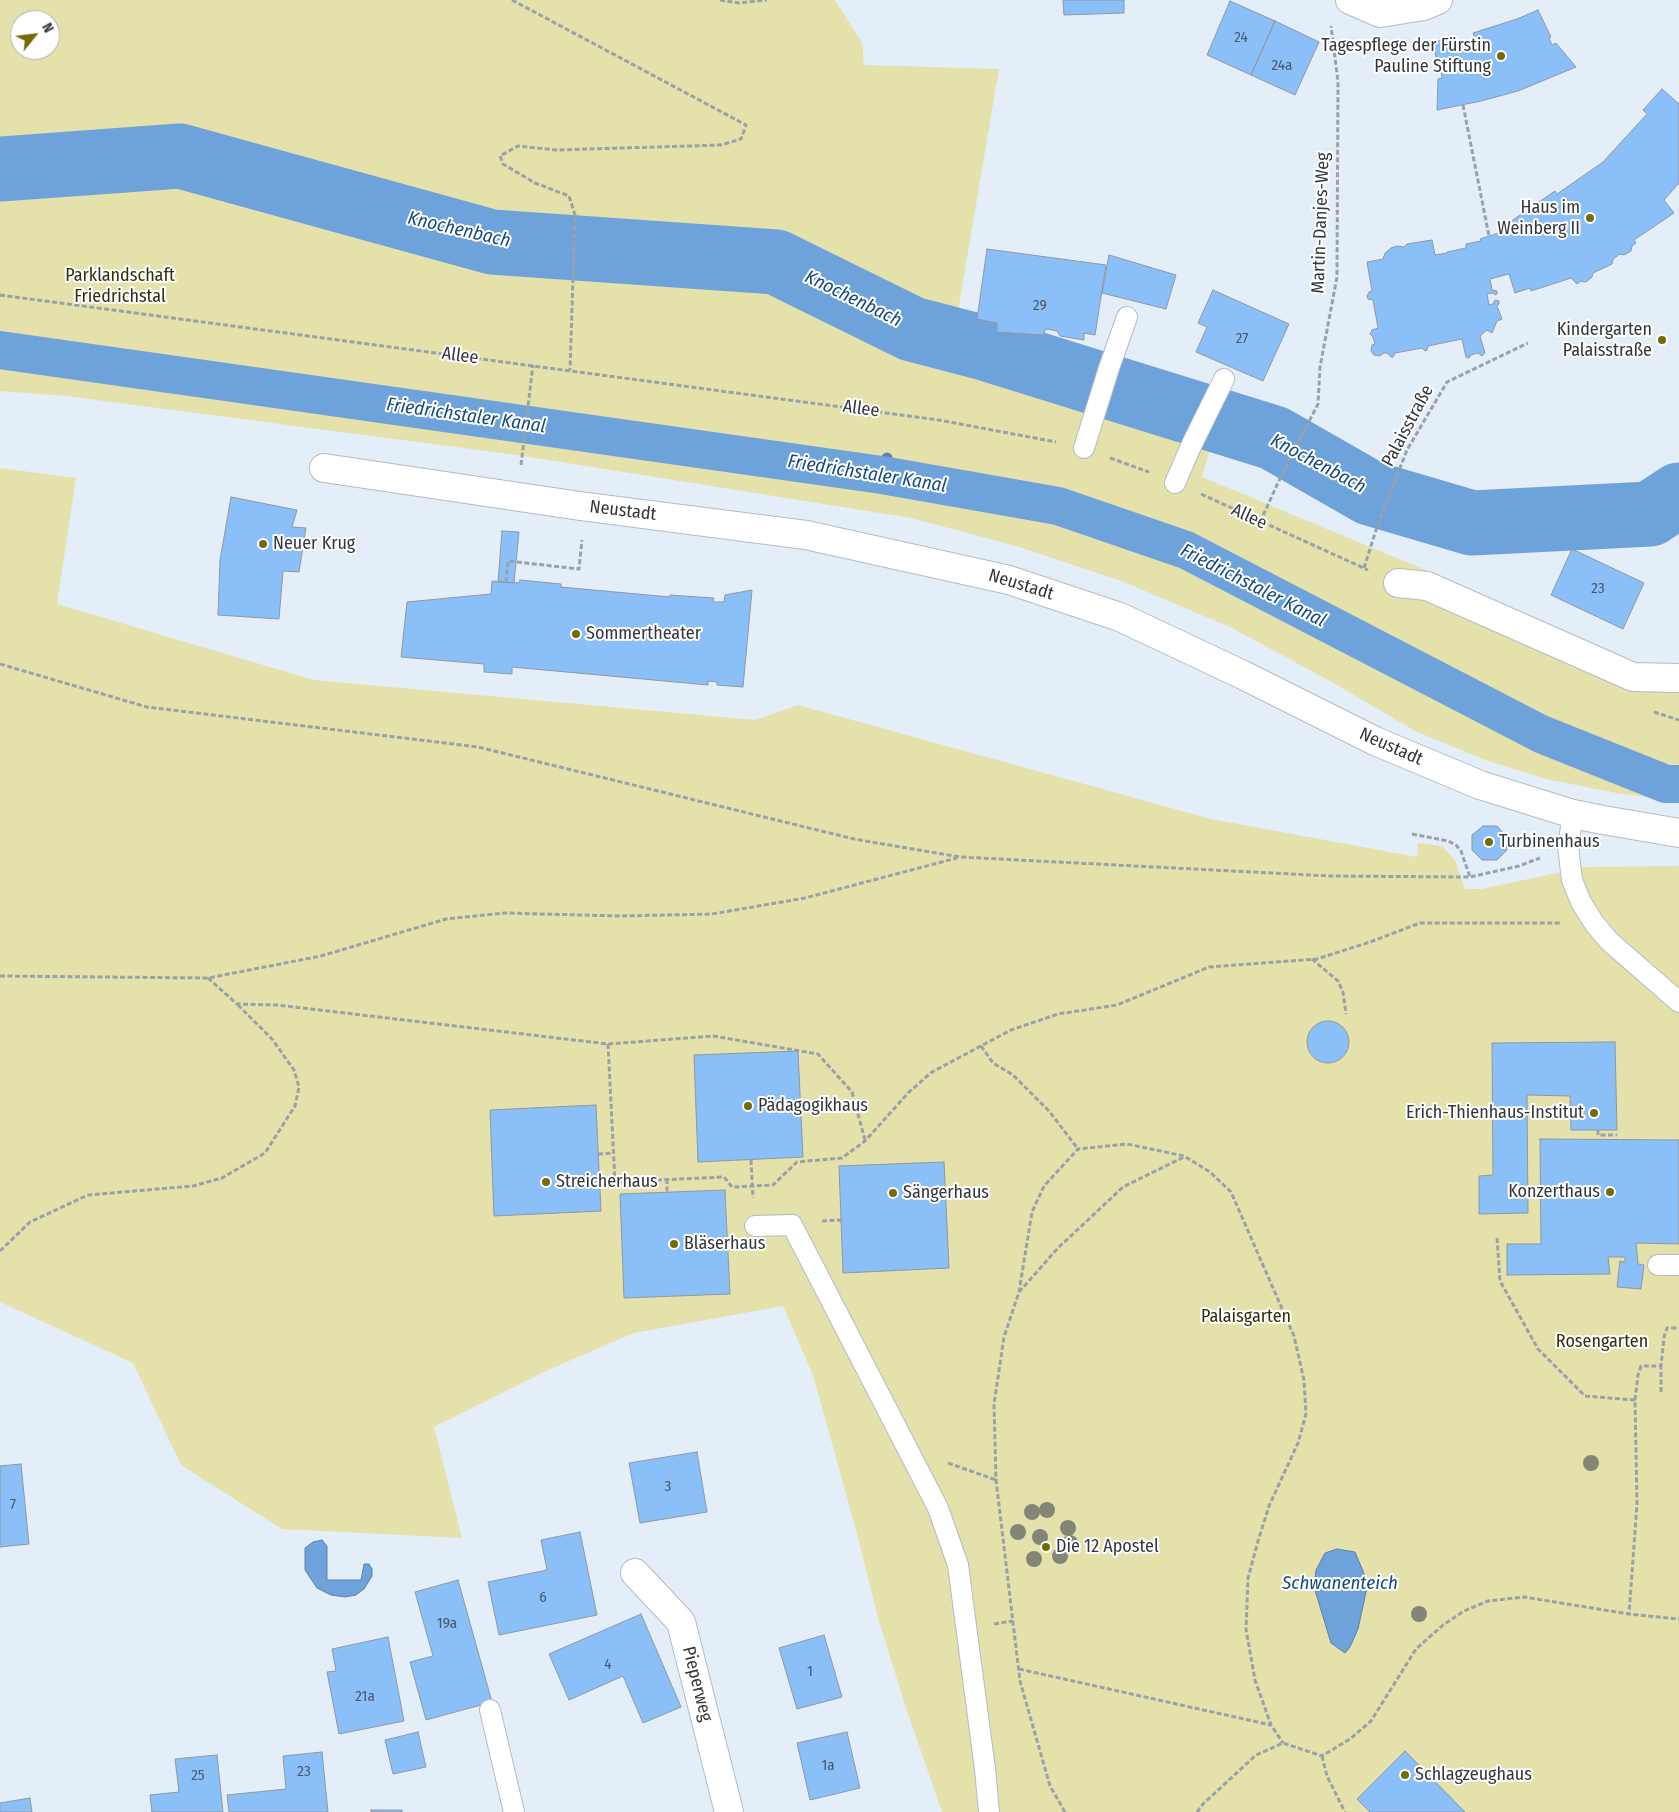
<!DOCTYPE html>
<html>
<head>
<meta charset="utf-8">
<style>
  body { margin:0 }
  #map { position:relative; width:1679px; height:1812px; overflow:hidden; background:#e4eef9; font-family:"Fira Sans Condensed",sans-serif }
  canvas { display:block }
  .north { position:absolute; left:10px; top:10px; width:50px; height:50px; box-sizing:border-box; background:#fff; border:1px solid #adafb1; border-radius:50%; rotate:61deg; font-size:14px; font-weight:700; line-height:20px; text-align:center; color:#33373b }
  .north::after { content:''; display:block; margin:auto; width:18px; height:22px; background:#746b05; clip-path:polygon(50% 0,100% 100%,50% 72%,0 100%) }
</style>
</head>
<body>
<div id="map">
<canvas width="1679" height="1812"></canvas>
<div class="north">N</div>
</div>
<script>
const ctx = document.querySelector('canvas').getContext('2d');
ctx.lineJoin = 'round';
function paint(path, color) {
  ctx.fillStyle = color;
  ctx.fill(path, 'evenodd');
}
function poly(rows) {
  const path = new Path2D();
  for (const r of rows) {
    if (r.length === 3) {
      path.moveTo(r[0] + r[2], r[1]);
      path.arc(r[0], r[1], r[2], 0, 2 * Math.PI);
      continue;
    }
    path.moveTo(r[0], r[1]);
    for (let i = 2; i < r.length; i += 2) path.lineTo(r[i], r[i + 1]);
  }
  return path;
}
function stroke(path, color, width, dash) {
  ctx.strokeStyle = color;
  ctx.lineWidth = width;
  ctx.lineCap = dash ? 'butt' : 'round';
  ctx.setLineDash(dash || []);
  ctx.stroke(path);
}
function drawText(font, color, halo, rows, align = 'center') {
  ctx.font = font + ' "Fira Sans Condensed",sans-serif';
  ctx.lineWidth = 4;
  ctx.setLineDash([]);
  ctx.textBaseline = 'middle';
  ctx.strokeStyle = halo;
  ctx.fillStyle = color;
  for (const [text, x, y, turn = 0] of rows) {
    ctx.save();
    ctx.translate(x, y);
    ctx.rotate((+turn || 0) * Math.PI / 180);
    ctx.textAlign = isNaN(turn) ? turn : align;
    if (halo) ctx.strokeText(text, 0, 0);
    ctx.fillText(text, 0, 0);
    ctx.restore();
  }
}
paint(poly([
  [0,0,835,0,862,43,864,65,999,69,956,323,1001,327,1224,401,1202,477,1428,571,1515,617,1633,672,1679,680,1679,801,1616,793,1546,779,1485,760,1415,731,1337,685,1232,628,1124,582,1016,546,911,518,517,455,66,396,0,391],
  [20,20,50,20,50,50,20,50],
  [0,468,76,478,57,604,314,680,755,720,798,705,1211,819,1417,857,1418,843,1442,846,1455,860,1465,889,1481,889,1585,867,1679,866,1679,1812,942,1812,906,1708,878,1618,859,1541,813,1375,783,1306,634,1333,548,1370,434,1427,462,1538,282,1529,181,1465,133,1363,0,1302]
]), '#e5e1aa');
const water = poly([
  [322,1540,327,1546,327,1580,361,1580,364,1564,369,1564,372,1569,372,1576,364,1589,356,1595,345,1597,331,1595,317,1588,305,1570,305,1548,313,1542,322,1540],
  [1337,1549,1355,1552,1368,1583,1358,1629,1350,1647,1345,1653,1331,1643,1314,1587,1316,1570,1325,1553,1337,1549]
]);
paint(water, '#6ea2da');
stroke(water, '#5c82aa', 1);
stroke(poly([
  [882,475,887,458]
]), '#5c82aa', 11);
stroke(poly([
  [0,350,882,475,1058,506,1186,550,1541,734,1666,784,1679,784]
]), '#6ea2da', 38);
stroke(poly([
  [0,169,180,156,492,242,776,262,912,329,981,347,1274,438,1370,493,1472,523,1650,514,1679,495]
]), '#6ea2da', 65);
const building = poly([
  [1063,0,1124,0,1124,13,1064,15,1063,0],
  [1230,1,1275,21,1251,75,1207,55,1230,1],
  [1538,10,1551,37,1549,38,1552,45,1556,43,1576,67,1518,91,1481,101,1437,110,1438,79,1442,78,1441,71,1439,72,1433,42,1455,37,1457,44,1475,40,1473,33,1517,19,1538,10],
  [1275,21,1319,42,1295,95,1251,75,1275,21],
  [1662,89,1679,104,1679,183,1664,200,1674,213,1634,240,1636,243,1632,246,1631,251,1624,255,1620,254,1613,259,1612,264,1593,273,1592,277,1586,282,1581,281,1577,284,1571,278,1531,291,1530,288,1515,293,1509,274,1490,279,1492,290,1497,291,1497,293,1496,295,1492,293,1487,294,1489,305,1493,304,1495,300,1499,301,1499,304,1497,306,1502,319,1497,321,1492,333,1487,330,1480,336,1485,353,1482,356,1478,353,1471,355,1469,358,1466,357,1462,339,1428,346,1427,350,1425,351,1422,348,1395,353,1393,357,1391,357,1387,353,1384,353,1380,356,1374,355,1371,351,1372,345,1375,344,1373,337,1370,334,1372,330,1378,328,1373,300,1368,299,1367,296,1369,292,1372,291,1367,262,1383,259,1385,253,1391,248,1397,246,1404,247,1407,244,1432,240,1435,255,1447,253,1447,252,1466,248,1466,244,1481,241,1480,239,1508,230,1507,224,1555,191,1557,194,1603,162,1647,114,1643,110,1662,89],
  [987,249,1106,265,1095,335,1084,333,1084,340,1060,336,1057,331,1046,329,1043,335,997,332,997,323,977,319,987,249],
  [1109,255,1176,275,1166,309,1102,293,1109,255],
  [1213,290,1289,324,1263,381,1196,352,1207,327,1198,323,1213,290],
  [231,497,297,510,292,527,306,528,299,572,283,571,279,619,218,615,220,560,231,497],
  [502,531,519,532,514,583,498,582,502,531],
  [1572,549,1644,583,1623,629,1551,595,1572,549],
  [520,580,561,584,561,587,670,597,670,595,714,598,713,602,724,602,725,595,752,590,743,687,717,685,717,682,708,681,708,685,512,667,512,674,484,672,484,664,401,657,407,602,491,594,492,581,519,583,520,580],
  [1483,826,1497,826,1505,835,1507,850,1497,860,1482,860,1472,850,1472,835,1483,826],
  [1328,1042,21],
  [1615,1042,1617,1130,1571,1130,1570,1096,1527,1095,1528,1213,1479,1214,1479,1176,1493,1175,1492,1043,1615,1042],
  [798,1051,803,1157,698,1162,694,1055,798,1051],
  [596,1105,601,1211,494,1216,490,1110,596,1105],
  [1540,1139,1679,1140,1679,1244,1636,1243,1638,1264,1644,1265,1641,1289,1617,1287,1620,1261,1625,1262,1625,1257,1608,1257,1610,1274,1507,1275,1507,1244,1541,1244,1540,1139],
  [944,1162,949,1268,843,1273,839,1166,944,1162],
  [725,1190,730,1294,624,1298,620,1194,725,1190],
  [697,1452,707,1512,640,1523,629,1463,697,1452],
  [21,1464,29,1544,0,1547,0,1466,21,1464],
  [580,1532,597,1615,499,1635,488,1582,547,1570,541,1540,580,1532],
  [458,1580,492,1702,426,1720,410,1662,433,1656,415,1592,458,1580],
  [641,1614,681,1707,643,1723,623,1676,569,1700,549,1654,641,1614],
  [824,1635,842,1697,797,1709,779,1648,824,1635],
  [388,1637,404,1721,339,1734,327,1672,336,1671,332,1649,388,1637],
  [418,1732,426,1767,393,1774,385,1740,418,1732],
  [847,1732,860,1788,810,1800,797,1743,847,1732],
  [1405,1751,1465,1812,1370,1812,1357,1799,1405,1751],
  [322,1752,328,1812,229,1812,227,1795,286,1789,283,1756,322,1752],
  [217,1755,223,1812,152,1812,150,1795,179,1792,175,1759,217,1755],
  [30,1798,32,1812,0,1812,0,1803,30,1798],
  [371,1810,402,1810,402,1812,371,1812,371,1810]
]);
paint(building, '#8abff8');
stroke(building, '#8f98a2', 1);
const service = poly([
  [1084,448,1109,368,1127,317],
  [1175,483,1192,444,1224,379],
  [1573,814,1568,846,1572,880,1581,902,1594,923,1609,941,1679,1002],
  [755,1226,792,1225,938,1508,958,1565,985,1769,989,1812],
  [1658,1265,1679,1265],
  [490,1710,514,1812]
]);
const minor = poly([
  [1350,0,1380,13,1424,6,1438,0],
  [1398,583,1427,586,1633,677,1679,678],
  [635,1573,681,1622,729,1812]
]);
const secondary = poly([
  [324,468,580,506,806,535,1009,580,1120,617,1243,675,1375,741,1480,785,1573,814,1603,820,1679,833]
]);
stroke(service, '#b2bbc6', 22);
stroke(minor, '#b2bbc6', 30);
stroke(secondary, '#b2bbc6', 30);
stroke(poly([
  [512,0,746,125,741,139,721,145,556,150,518,146,500,156,503,164,535,183,569,196,575,215,570,370],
  [720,0,739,3,767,0],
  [1463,105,1489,236],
  [0,295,939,420,1056,442],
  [1110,458,1149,472],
  [521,465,533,365],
  [1201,494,1368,570],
  [1260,522,1283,472,1318,404,1320,367,1337,277,1338,82,1331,26],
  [1364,568,1376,530,1407,450,1447,382,1528,343],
  [506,582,508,561,579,569,582,540],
  [0,664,147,707,478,747,854,839,960,857,1330,876,1470,877,1519,866,1540,858],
  [1654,712,1679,720],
  [1412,834,1448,841,1456,845,1461,851,1470,877],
  [1312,959,1338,981,1343,992,1346,1014],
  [0,976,208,978,321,956,446,919,505,913,620,916,712,914,805,898,957,858],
  [208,978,237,1004,277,1005,608,1044,713,1036,818,1054,852,1092,865,1140],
  [608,1044,615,1182,724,1177,732,1187,773,1185,797,1162,842,1158,865,1141,909,1092,932,1072,1011,1030,1058,1014,1117,1005,1209,967,1317,959,1370,942,1420,923,1561,923],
  [981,1046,993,1063,1013,1075,1049,1111,1078,1149],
  [1598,1130,1598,1135,1617,1135],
  [598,1154,613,1153],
  [751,1160,753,1198],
  [667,1179,667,1192],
  [822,1221,841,1220],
  [1497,1238,1500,1281,1538,1349,1585,1396,1635,1400,1637,1504,1629,1614],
  [0,1251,30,1222,88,1195,193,1186,222,1178,265,1153,295,1106,299,1087,294,1070,272,1039,238,1005],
  [1019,1292,1058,1248,1123,1187,1184,1157],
  [1661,1392,1661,1366],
  [1635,1400,1638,1375,1641,1366,1661,1366,1664,1337,1667,1328,1679,1328],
  [948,1463,996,1480],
  [994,1624,1013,1621],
  [1019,1669,1271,1725],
  [1322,1756,1327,1776,1345,1812],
  [1065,1812,1050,1786,1020,1681,996,1480,994,1404,1004,1337,1019,1292,1032,1212,1044,1186,1078,1149,1127,1144,1184,1156,1210,1172,1231,1192,1294,1336,1304,1380,1306,1414,1298,1443,1269,1506,1258,1541,1248,1578,1246,1629,1255,1680,1271,1725,1283,1743],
  [1197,1812,1203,1804,1256,1755,1283,1743,1322,1756,1350,1739,1371,1721,1416,1649,1443,1625,1464,1611,1488,1601,1524,1597,1629,1614,1679,1619]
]), '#99a1a9', 3, [5, 2.5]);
stroke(service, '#fff', 20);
stroke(minor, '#fff', 28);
stroke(secondary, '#fff', 28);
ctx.fillStyle = '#838577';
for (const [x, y] of [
  [1591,1463],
  [1047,1510],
  [1032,1512],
  [1068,1528],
  [1018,1532],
  [1040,1537],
  [1070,1543],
  [1060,1556],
  [1034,1559],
  [1419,1614]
]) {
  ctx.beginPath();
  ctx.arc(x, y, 8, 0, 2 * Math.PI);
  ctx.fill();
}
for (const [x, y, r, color] of [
  [1501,56,5,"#746b05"],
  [1590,218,5,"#746b05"],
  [1662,340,5,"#746b05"],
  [263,544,5,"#746b05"],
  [576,634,5,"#746b05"],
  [1489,842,5,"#746b05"],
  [748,1106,5,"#746b05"],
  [1594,1113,5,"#746b05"],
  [546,1182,5,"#746b05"],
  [1610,1192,5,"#746b05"],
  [893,1193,5,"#746b05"],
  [674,1244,5,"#746b05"],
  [1046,1547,5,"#746b05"],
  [1405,1775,5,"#746b05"]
]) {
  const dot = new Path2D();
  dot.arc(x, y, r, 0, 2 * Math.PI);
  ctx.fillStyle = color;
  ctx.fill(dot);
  stroke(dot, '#fff', 2);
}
drawText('15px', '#49596a', null, [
  ["24",1241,38],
  ["24a",1282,66],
  ["29",1040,306],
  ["27",1242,339],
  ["23",1598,589],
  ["3",668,1487],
  ["7",13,1505],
  ["6",543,1598],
  ["19a",447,1624],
  ["4",608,1665],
  ["1",810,1672],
  ["21a",365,1697],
  ["1a",828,1766],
  ["23",304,1772],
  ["25",198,1776]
]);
drawText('18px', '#33373b', '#fff', [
  ["Tagespflege der Fürstin",1491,46,"right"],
  ["Pauline Stiftung",1491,67,"right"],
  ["Haus im",1580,208,"right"],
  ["Weinberg II",1580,229,"right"],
  ["Kindergarten",1652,330,"right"],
  ["Palaisstraße",1652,351,"right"],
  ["Neuer Krug",273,544],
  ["Sommertheater",586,634],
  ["Turbinenhaus",1499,842],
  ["Pädagogikhaus",758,1106],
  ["Erich-Thienhaus-Institut",1584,1113,"right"],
  ["Streicherhaus",556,1182],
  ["Konzerthaus",1600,1192,"right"],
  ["Sängerhaus",903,1193],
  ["Bläserhaus",684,1244],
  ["Die 12 Apostel",1056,1547],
  ["Schlagzeughaus",1415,1775]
], 'left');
drawText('18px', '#33373b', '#fff', [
  ["Martin-Danjes-Weg",1321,223,-88],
  ["Allee",460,356,8],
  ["Allee",861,409,8],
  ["Palaisstraße",1408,426,-62],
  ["Neustadt",623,511,7],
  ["Allee",1249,517,25],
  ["Neustadt",1021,585,17],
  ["Neustadt",1391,747,24],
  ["Pieperweg",697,1684,76]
]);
drawText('18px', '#332f0d', '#fff', [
  ["Parklandschaft",120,276],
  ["Friedrichstal",120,297],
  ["Palaisgarten",1246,1317],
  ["Rosengarten",1602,1342]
]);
drawText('italic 19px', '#144b7f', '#fff', [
  ["Knochenbach",459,230,13],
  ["Knochenbach",853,299,26],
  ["Friedrichstaler Kanal",466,416,8],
  ["Knochenbach",1318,464,28],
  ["Friedrichstaler Kanal",867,474,9],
  ["Friedrichstaler Kanal",1253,586,27],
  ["Schwanenteich",1340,1584]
]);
</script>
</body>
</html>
